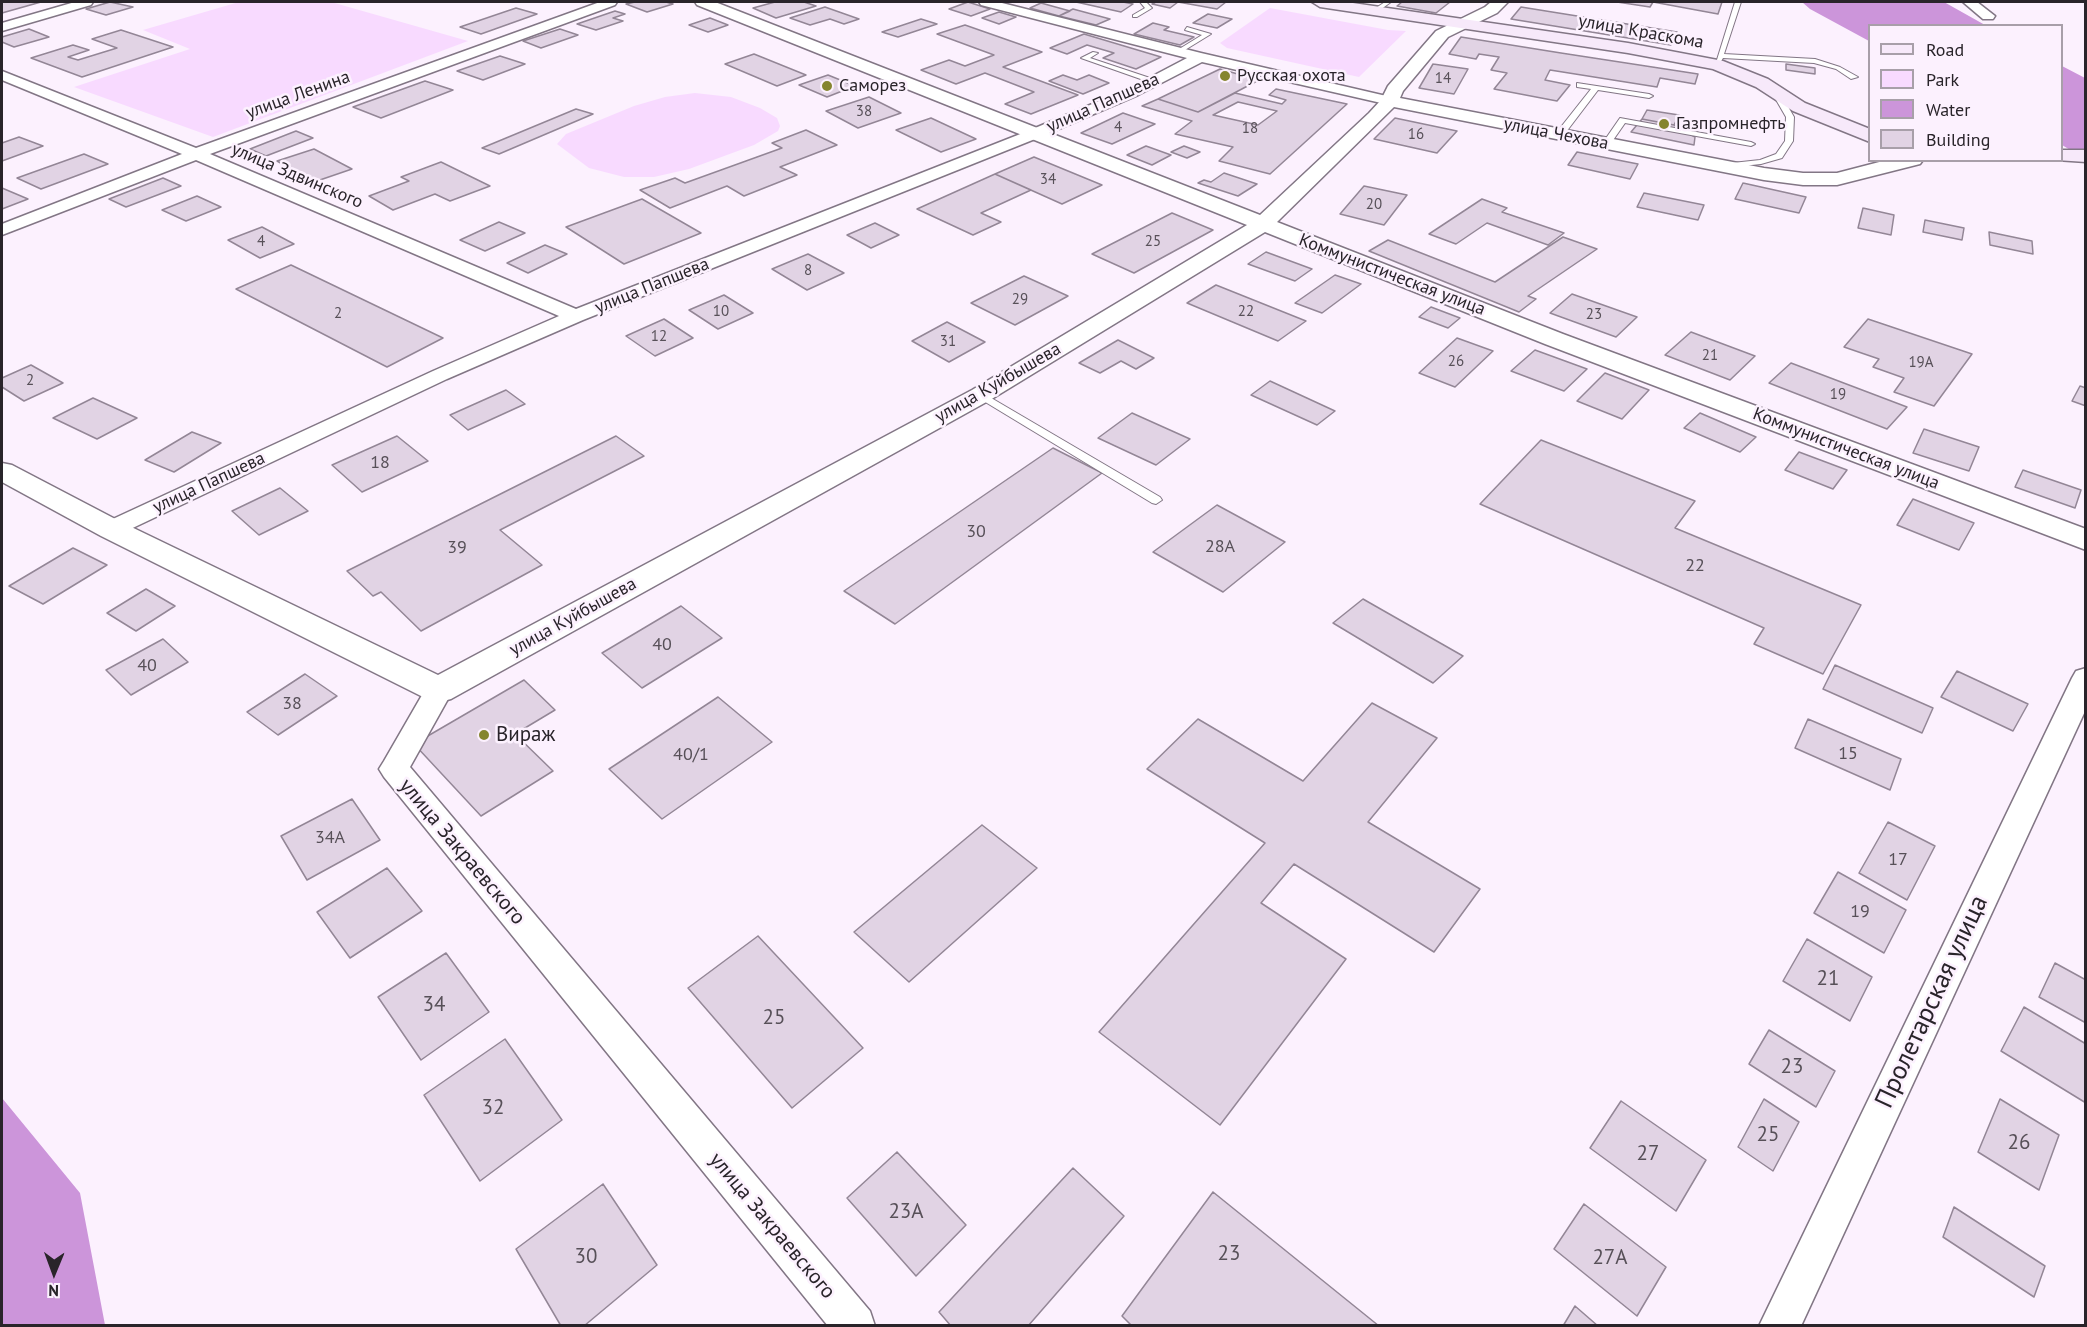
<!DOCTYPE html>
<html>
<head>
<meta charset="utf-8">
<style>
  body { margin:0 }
  #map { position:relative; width:2087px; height:1327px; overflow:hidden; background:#fcf1fe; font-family:"PT Sans",sans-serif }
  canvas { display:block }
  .frame { position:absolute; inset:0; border:3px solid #29242a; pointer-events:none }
  .legend { position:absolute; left:1868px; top:24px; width:195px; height:138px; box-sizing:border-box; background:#fcf1fe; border:2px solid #a89fa9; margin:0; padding:8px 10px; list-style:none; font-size:18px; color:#29242a }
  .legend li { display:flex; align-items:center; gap:12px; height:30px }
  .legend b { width:30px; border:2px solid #a89fa9 }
  .north { position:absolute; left:24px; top:1243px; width:60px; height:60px; -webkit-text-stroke:4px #fcf1fe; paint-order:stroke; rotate:181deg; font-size:16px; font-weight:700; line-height:24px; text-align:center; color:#29242a }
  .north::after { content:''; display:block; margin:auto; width:21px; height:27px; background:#29242a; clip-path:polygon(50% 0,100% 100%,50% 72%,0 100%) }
</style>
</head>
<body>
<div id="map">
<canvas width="2087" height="1327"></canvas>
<div class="frame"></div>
<ul class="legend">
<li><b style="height:8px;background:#f7e9fa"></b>Road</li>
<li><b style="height:16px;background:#f8daff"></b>Park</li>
<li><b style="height:16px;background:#cc95da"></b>Water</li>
<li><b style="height:16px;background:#e1d3e4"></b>Building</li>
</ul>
<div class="north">N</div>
</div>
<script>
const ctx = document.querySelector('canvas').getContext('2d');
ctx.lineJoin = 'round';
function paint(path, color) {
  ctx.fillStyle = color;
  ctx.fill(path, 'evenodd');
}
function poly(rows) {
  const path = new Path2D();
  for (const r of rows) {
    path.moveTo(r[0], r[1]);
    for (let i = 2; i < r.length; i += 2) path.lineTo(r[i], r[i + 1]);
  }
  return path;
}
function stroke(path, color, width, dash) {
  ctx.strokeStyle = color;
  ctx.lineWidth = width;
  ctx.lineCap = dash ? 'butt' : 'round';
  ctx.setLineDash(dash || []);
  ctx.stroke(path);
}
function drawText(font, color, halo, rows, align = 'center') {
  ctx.font = font + ' "PT Sans",sans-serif';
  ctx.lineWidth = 5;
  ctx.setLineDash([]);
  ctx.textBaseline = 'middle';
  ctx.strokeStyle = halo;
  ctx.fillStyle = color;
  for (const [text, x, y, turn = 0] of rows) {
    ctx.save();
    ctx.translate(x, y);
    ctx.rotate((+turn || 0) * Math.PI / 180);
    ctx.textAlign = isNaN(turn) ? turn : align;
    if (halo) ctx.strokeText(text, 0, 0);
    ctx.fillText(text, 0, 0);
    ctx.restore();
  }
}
paint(poly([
  [239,2,331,2,468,41,213,137,74,87,190,49,143,30],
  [1270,8,1388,30,1406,31,1359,77,1227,48,1220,43],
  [695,93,731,97,760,108,777,118,780,126,778,131,754,145,689,169,654,177,624,177,589,168,557,144,566,134,634,106,665,97]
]), '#f8daff');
paint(poly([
  [1802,2,1944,2,1985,25,1870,26,1869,41,1810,9],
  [2062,66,2085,78,2085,159,2062,145],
  [2,1098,80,1193,105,1325,2,1325]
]), '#cc95da');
const building = poly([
  [2,2,41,2,2,13,2,2],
  [110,2,133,7,106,15,86,9,110,2],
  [635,2,666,2,673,4,647,12,626,4,635,2],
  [775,2,804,2,816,6,776,18,753,8,775,2],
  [968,2,990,9,971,16,949,9,968,2],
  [1076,2,1123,2,1133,4,1121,12,1076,2],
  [1156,2,1226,2,1217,9,1178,2,1170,8,1152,4,1156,2],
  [1402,2,1450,2,1436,13,1397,6,1402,2],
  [1617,2,1722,2,1718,14,1653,2,1650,7,1617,2],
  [1041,3,1070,11,1059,16,1030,8,1041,3],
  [825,7,859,19,844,24,830,19,810,25,790,18,825,7],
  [1521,7,1677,32,1671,45,1511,19,1521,7],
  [516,8,537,14,481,34,460,27,516,8],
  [1073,9,1110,19,1096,25,1059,16,1073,9],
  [615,11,625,14,613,18,623,21,596,30,577,24,615,11],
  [999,12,1016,17,999,24,982,18,999,12],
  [1208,14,1232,19,1217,28,1193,23,1208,14],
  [710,18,728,25,708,32,689,25,710,18],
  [921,19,937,24,898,37,882,32,921,19],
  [1153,23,1169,27,1164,30,1194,37,1180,45,1134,34,1153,23],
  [965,25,1042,52,1003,67,1078,95,1031,114,1005,104,1034,92,985,73,956,84,921,70,949,60,965,66,994,55,937,34,965,25],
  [29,29,49,37,14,47,2,42,2,37,29,29],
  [560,29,578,35,541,48,523,41,560,29],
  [121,30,173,47,82,77,31,58,73,45,89,50,68,57,78,60,117,48,92,39,121,30],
  [1084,34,1161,57,1136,69,1103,58,1114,53,1087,45,1067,54,1050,48,1084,34],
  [1461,37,1561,53,1698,74,1695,84,1660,78,1657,87,1550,70,1545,80,1570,85,1557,101,1494,89,1507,73,1491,70,1499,57,1479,54,1476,59,1449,54,1461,37],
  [754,54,806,75,777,86,725,64,754,54],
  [500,56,525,64,483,80,457,71,500,56],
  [1433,64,1468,69,1454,94,1419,88,1433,64],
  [1786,64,1815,68,1815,74,1786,70,1786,64],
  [1220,69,1259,80,1198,112,1158,99,1220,69],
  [828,75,855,86,827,97,799,85,828,75],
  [1063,75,1077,80,1089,75,1109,83,1083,94,1049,81,1063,75],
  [425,81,453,90,381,118,353,107,425,81],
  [1276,89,1347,104,1270,174,1219,161,1233,147,1175,134,1192,121,1142,106,1158,99,1198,112,1235,93,1282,104,1286,100,1269,95,1276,89],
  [1238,102,1277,111,1258,125,1213,115,1238,102],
  [869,97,901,113,858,128,826,111,869,97],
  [576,109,593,114,499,154,482,148,576,109],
  [1647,110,1679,115,1674,125,1642,119,1647,110],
  [1123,113,1155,124,1112,144,1081,133,1123,113],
  [931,118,976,139,941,152,896,130,931,118],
  [1395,118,1457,131,1437,153,1374,139,1395,118],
  [1642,119,1674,125,1695,137,1694,145,1631,132,1642,119],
  [806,130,837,145,780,167,797,175,744,196,727,186,670,208,640,190,675,178,685,183,782,148,772,143,806,130],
  [296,131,313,138,266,156,250,149,296,131],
  [19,137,43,146,2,161,2,143,19,137],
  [1146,146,1171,155,1152,165,1127,155,1146,146],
  [1184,146,1200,152,1187,158,1171,152,1184,146],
  [314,149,352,169,314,182,277,161,314,149],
  [1577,152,1638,164,1630,179,1568,165,1577,152],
  [84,154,108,164,41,189,17,178,84,154],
  [1034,157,1102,185,1062,204,995,174,1034,157],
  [441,162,490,186,450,201,435,194,393,210,369,196,409,181,401,177,441,162],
  [1224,173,1257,184,1238,196,1198,183,1204,180,1211,182,1224,173],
  [995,174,1031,190,981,213,1001,222,973,235,917,209,995,174],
  [163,178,181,186,126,207,109,199,163,178],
  [1743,183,1806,197,1799,213,1735,199,1743,183],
  [1364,186,1407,195,1384,225,1340,214,1364,186],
  [2,188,28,199,2,209,2,188],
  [1644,193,1704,205,1698,220,1637,207,1644,193],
  [197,196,221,207,186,221,162,210,197,196],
  [642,199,701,233,624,264,566,227,642,199],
  [1482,199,1507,208,1502,212,1564,233,1548,245,1487,223,1456,244,1429,234,1482,199],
  [1863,208,1894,215,1891,235,1858,228,1863,208],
  [1172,213,1213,230,1134,273,1092,254,1172,213],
  [1925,220,1964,228,1962,240,1923,232,1925,220],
  [499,222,525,233,485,251,460,240,499,222],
  [875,223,899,235,871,248,847,235,875,223],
  [262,227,294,244,260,258,228,240,262,227],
  [1989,232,2032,241,2033,254,1990,245,1989,232],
  [1563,237,1597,249,1528,296,1536,299,1519,312,1369,251,1388,240,1495,282,1563,237],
  [545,245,567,254,528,273,507,263,545,245],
  [1266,252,1312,269,1295,281,1248,264,1266,252],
  [808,254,844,273,807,290,772,269,808,254],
  [291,265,443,338,387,367,236,289,291,265],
  [1335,275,1361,284,1322,313,1295,303,1335,275],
  [1024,276,1068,296,1015,325,971,303,1024,276],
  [1216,285,1306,321,1278,341,1187,303,1216,285],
  [1572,294,1637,317,1616,337,1550,313,1572,294],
  [724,295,753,313,718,329,689,310,724,295],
  [1431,307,1460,318,1448,328,1419,317,1431,307],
  [664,319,693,338,655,356,626,336,664,319],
  [1868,319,1972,354,1934,406,1894,392,1904,378,1873,367,1879,359,1844,347,1868,319],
  [947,322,985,342,949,362,912,341,947,322],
  [1691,332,1755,356,1730,380,1665,355,1691,332],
  [1457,338,1493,351,1455,387,1419,373,1457,338],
  [1118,340,1154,358,1136,369,1121,361,1100,373,1079,363,1118,340],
  [1535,350,1587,369,1564,391,1511,371,1535,350],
  [1791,363,1907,407,1887,429,1769,383,1791,363],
  [31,365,63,383,24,401,2,387,2,378,31,365],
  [1605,373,1649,390,1622,419,1577,401,1605,373],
  [1270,381,1335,411,1317,425,1251,395,1270,381],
  [2080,386,2086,388,2086,406,2072,401,2080,386],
  [506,390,525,404,468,430,450,415,506,390],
  [93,398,137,418,97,439,53,418,93,398],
  [1132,413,1190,439,1156,465,1098,438,1132,413],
  [1700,413,1756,437,1740,452,1684,428,1700,413],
  [1924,429,1979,447,1969,471,1913,453,1924,429],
  [192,432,221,443,174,472,145,460,192,432],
  [397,436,428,461,362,492,332,465,397,436],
  [616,436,644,456,500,530,542,565,421,631,381,592,373,596,347,571,616,436],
  [1541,440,1695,501,1675,528,1861,605,1823,674,1754,644,1764,628,1480,504,1541,440],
  [1053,448,1102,473,895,624,844,591,1053,448],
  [1799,452,1847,470,1833,489,1785,470,1799,452],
  [2023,470,2081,490,2075,508,2015,487,2023,470],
  [280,488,308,511,259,535,232,511,280,488],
  [1913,499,1974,523,1959,550,1897,525,1913,499],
  [1217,505,1285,542,1223,592,1153,552,1217,505],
  [73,548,107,565,43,604,9,586,73,548],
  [146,589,175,606,136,631,107,613,146,589],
  [1363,599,1463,656,1433,683,1333,623,1363,599],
  [681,606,722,638,642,688,602,653,681,606],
  [163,639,188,662,131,695,106,670,163,639],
  [1835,665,1933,708,1922,733,1823,689,1835,665],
  [1957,671,2028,704,2013,731,1941,697,1957,671],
  [305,674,337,696,278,735,247,712,305,674],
  [524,680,555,710,515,734,553,771,481,816,414,744,524,680],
  [718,697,772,742,662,819,609,769,718,697],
  [1372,703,1437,738,1368,822,1480,889,1434,952,1294,864,1261,903,1346,959,1220,1125,1099,1032,1265,843,1147,769,1198,719,1303,781,1372,703],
  [1808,719,1901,759,1890,790,1795,748,1808,719],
  [352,799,380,840,307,880,281,836,352,799],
  [1888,822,1935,846,1907,900,1859,873,1888,822],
  [982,825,1037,868,909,982,854,932,982,825],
  [387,868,422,911,350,958,317,912,387,868],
  [1838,872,1906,910,1884,953,1814,913,1838,872],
  [758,936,863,1048,792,1108,688,988,758,936],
  [1807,939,1872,977,1850,1021,1783,981,1807,939],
  [446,953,489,1012,421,1060,378,997,446,953],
  [2055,963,2086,980,2086,1023,2039,997,2055,963],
  [2024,1007,2086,1044,2086,1103,2001,1051,2024,1007],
  [1769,1030,1835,1071,1816,1107,1749,1064,1769,1030],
  [505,1039,562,1120,480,1181,424,1095,505,1039],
  [1764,1099,1799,1122,1773,1171,1738,1147,1764,1099],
  [2000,1099,2059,1135,2039,1190,1978,1152,2000,1099],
  [1621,1101,1706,1160,1676,1211,1590,1148,1621,1101],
  [897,1152,966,1225,916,1276,847,1198,897,1152],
  [1073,1168,1124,1216,1028,1326,951,1326,939,1312,1073,1168],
  [603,1184,657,1265,584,1326,561,1326,516,1249,603,1184],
  [1213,1192,1379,1326,1132,1326,1122,1316,1213,1192],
  [1584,1204,1666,1267,1637,1316,1554,1249,1584,1204],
  [1954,1207,2045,1266,2034,1297,1943,1237,1954,1207],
  [1575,1306,1598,1326,1563,1326,1575,1306]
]);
paint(building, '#e1d3e4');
stroke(building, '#938696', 1.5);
const service = poly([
  [1140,2,1146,2,1152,8,1137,17,1133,17,1133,15,1145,8,1140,2],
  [1385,2,1391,2,1377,12,1373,12,1373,10,1385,2],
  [1735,2,1741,2,1724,54,1815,59,1840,67,1858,77,1851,79,1836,69,1814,63,1723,58,1720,63,1716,63,1735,2],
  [1187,27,1211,34,1180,53,1176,53,1176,51,1202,35,1185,30,1187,27],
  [1093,52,1098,53,1090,58,1159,81,1152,83,1081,58,1093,52],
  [1577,83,1649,94,1653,96,1649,98,1598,90,1563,136,1557,136,1557,132,1591,89,1577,87,1577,83],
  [1775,89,1779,91,1794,117,1793,141,1782,158,1761,164,1723,168,1723,164,1760,160,1776,154,1785,141,1786,117,1771,91,1775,89],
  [1620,118,1751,142,1755,144,1751,146,1625,123,1609,146,1603,146,1602,144,1620,118],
  [981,392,1160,497,1162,500,1156,504,1152,503,977,397,976,395,981,392]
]);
const minor = poly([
  [75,2,93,2,91,5,2,31,2,23,75,2],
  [600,2,617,2,615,5,210,154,576,309,1028,131,1128,89,1187,58,981,5,979,2,998,2,1201,53,1395,98,1397,101,1390,105,1202,62,1138,95,1040,137,583,320,447,379,120,534,111,537,102,534,99,529,102,524,433,371,559,316,196,160,2,235,2,224,182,154,2,80,2,71,196,148,600,2],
  [1963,2,1977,2,1995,16,1993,19,1983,19,1963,2],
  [2086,668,2086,709,1801,1326,1759,1326,2072,678,2076,671,2086,668],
  [439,680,449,683,453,690,410,767,870,1311,875,1326,828,1326,384,777,379,769,384,761,429,683,439,680]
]);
const tertiary = poly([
  [695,2,715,2,1260,215,1369,113,1381,100,1388,86,1436,31,1485,7,1491,2,1508,2,1497,13,1448,37,1403,91,1400,98,1764,168,1803,173,1837,173,1887,160,1923,160,1920,164,1837,185,1803,185,1764,180,1394,107,1277,222,1563,334,2086,529,2086,550,1545,344,1265,232,990,400,451,699,439,702,427,699,101,536,2,482,2,463,12,465,121,522,438,675,972,390,1247,225,697,5,695,2]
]);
const secondary = poly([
  [1312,2,1346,2,1628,43,1723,61,1768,79,1805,103,1870,129,1870,142,1793,111,1756,87,1713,69,1628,53,1320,7,1312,2],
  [2062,150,2086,150,2086,162,2056,160,2062,160,2062,150]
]);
stroke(service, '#827685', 2);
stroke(minor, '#827685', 3);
stroke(tertiary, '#827685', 3);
stroke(secondary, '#827685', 3);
paint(service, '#fff');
paint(minor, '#fff');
paint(tertiary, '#fff');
paint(secondary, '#f7e9fa');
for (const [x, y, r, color] of [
  [1225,76,6,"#85852f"],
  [827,86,6,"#85852f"],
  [1664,124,6,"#85852f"],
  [484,735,6,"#85852f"]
]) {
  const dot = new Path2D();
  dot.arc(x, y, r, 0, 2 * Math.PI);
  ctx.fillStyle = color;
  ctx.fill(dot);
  stroke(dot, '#fcf1fe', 2);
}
drawText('15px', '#575058', null, [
  ["14",1443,79],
  ["38",864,112],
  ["4",1118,128],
  ["18",1250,129],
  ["16",1416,135],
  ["34",1048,180],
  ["20",1374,205],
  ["4",261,242],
  ["25",1153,242],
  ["8",808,271],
  ["29",1020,300],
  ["10",721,312],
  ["22",1246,312],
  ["2",338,314],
  ["23",1594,315],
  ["12",659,337],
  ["31",948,342],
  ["21",1710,356],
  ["26",1456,362],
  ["19А",1921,363],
  ["2",30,381],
  ["19",1838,395]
]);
drawText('18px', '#29242a', '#fcf1fe', [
  ["улица Краскома",1641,32,10],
  ["улица Ленина",298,95,-20],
  ["улица Папшева",1103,103,-24],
  ["улица Чехова",1556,134,11],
  ["улица Здвинского",297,176,23],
  ["Коммунистическая улица",1392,275,21],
  ["улица Папшева",652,286,-22],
  ["улица Куйбышева",998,383,-30],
  ["Коммунистическая улица",1846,449,21],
  ["улица Папшева",209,483,-25],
  ["улица Куйбышева",573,617,-29]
]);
drawText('18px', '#29242a', '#fcf1fe', [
  ["Русская охота",1237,76],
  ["Саморез",839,86],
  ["Газпромнефть",1676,124]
], 'left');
drawText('18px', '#575058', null, [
  ["18",380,463],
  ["30",976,532],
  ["28А",1220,547],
  ["39",457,548],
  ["22",1695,566],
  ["40",662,645],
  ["40",147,666],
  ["38",292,704],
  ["15",1848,754],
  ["40/1",691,755],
  ["34А",330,838],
  ["17",1898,860],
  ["19",1860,912]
]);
drawText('21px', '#29242a', '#fcf1fe', [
  ["Вираж",496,735]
], 'left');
drawText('21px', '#29242a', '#fcf1fe', [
  ["улица Закраевского",462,852,50],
  ["улица Закраевского",772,1226,50]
]);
drawText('21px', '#575058', null, [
  ["21",1828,979],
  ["34",434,1005],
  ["25",774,1018],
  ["23",1792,1067],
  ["32",493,1108],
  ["25",1768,1135],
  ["26",2019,1143],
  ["27",1648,1154],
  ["23А",906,1212],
  ["23",1229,1254],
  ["30",586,1257],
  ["27А",1610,1258]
]);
drawText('26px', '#29242a', '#fcf1fe', [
  ["Пролетарская улица",1932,1002,-65]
]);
</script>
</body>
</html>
